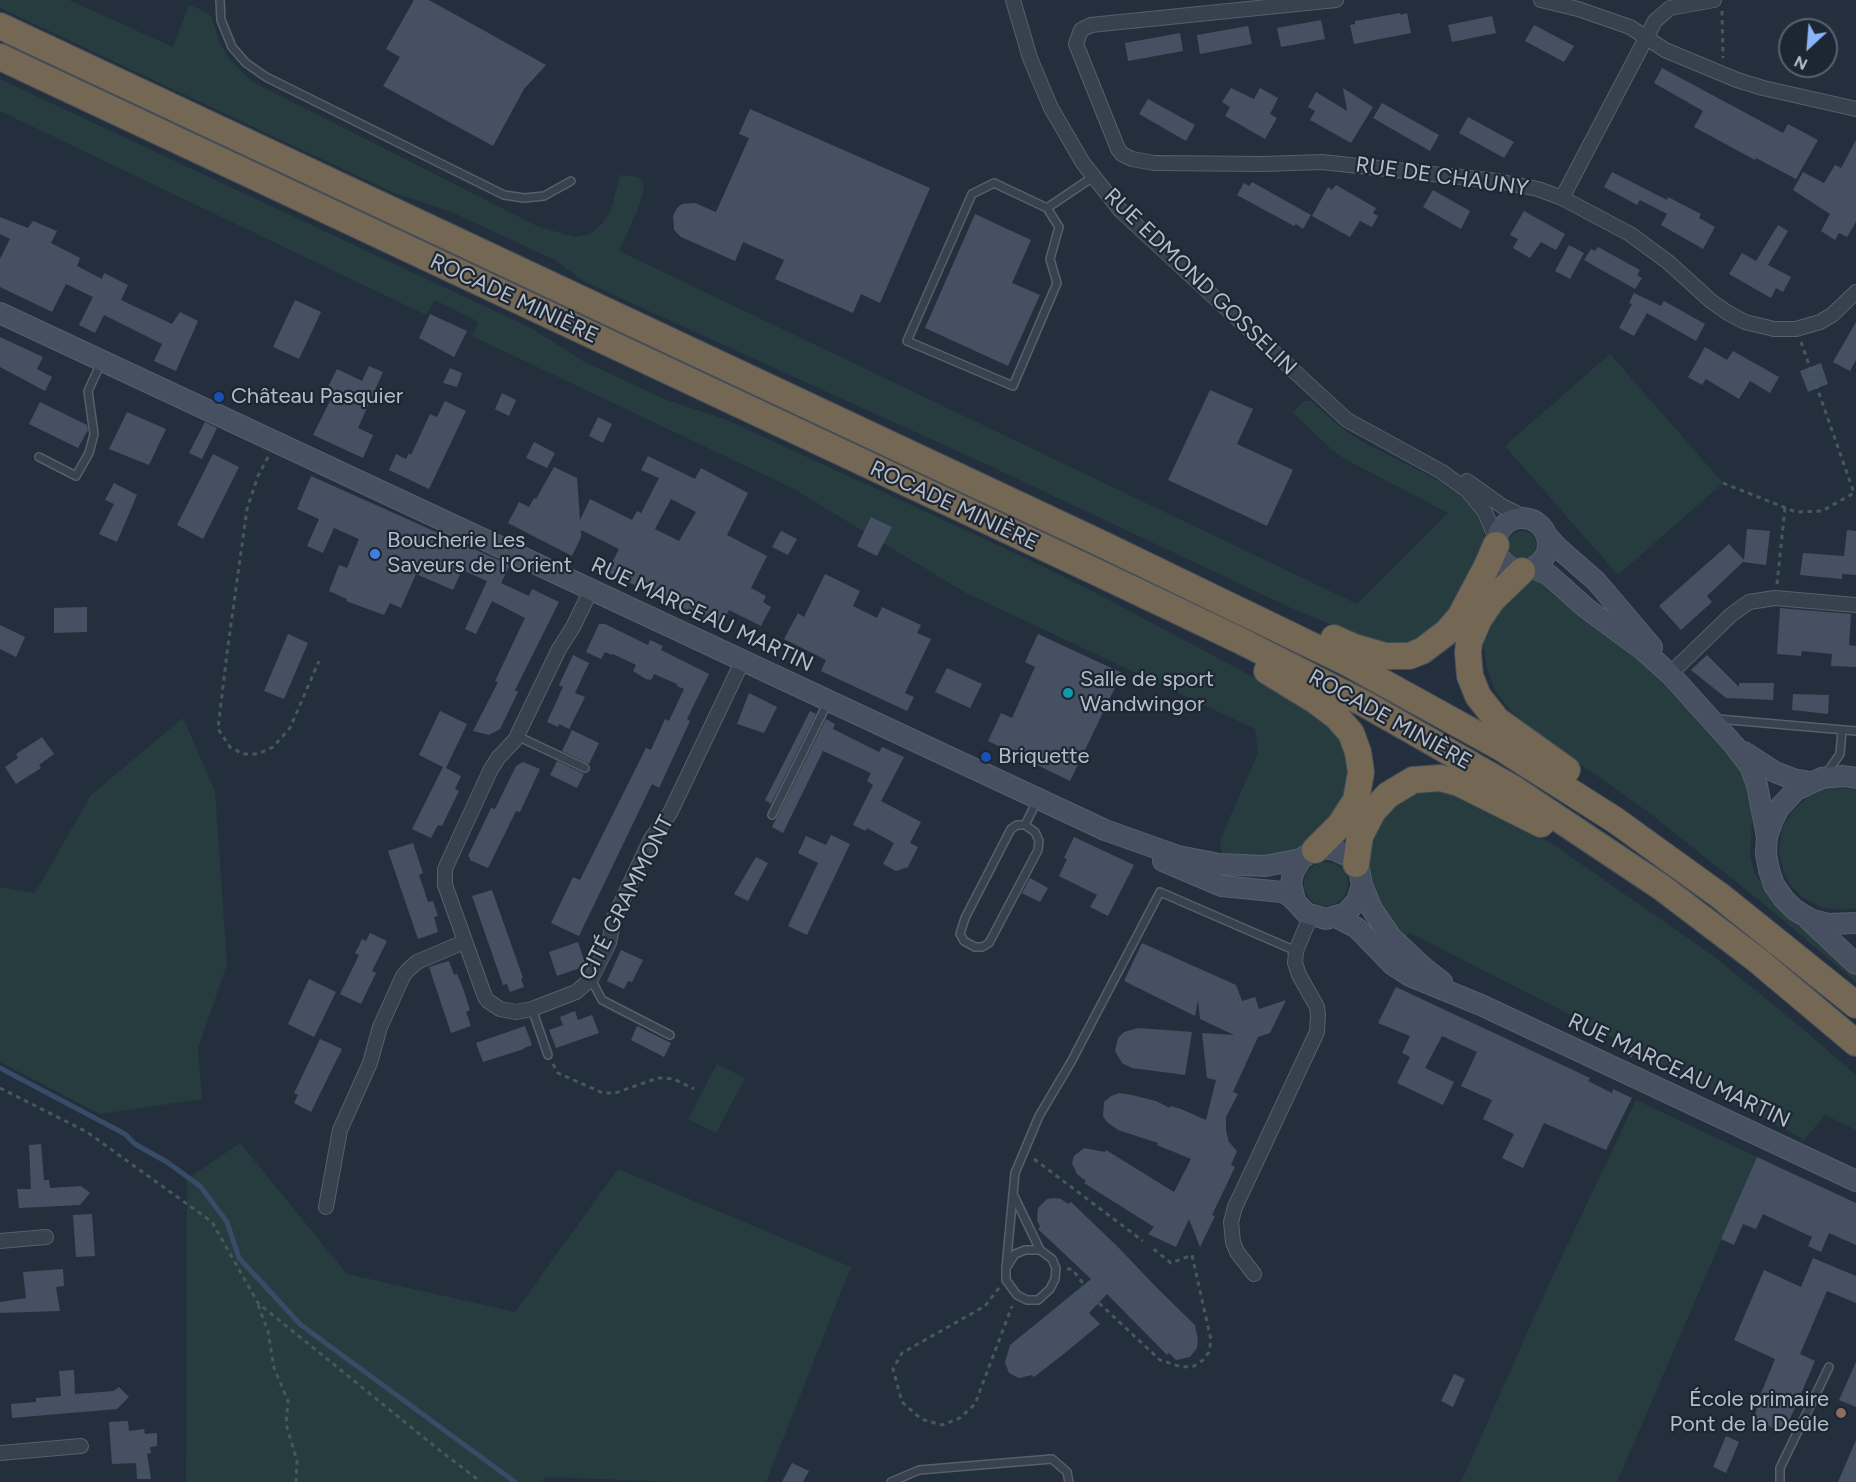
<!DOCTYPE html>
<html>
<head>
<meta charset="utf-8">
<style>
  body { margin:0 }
  #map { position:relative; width:1856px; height:1482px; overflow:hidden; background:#242f3e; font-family:Figtree,sans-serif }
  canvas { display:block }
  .north { position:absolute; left:1778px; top:18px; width:60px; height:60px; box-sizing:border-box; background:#1d2633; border:2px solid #59626f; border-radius:50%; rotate:206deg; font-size:16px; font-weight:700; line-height:24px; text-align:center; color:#b4bcc9 }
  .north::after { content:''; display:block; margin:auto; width:21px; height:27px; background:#8ab4f8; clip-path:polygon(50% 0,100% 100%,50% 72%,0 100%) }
</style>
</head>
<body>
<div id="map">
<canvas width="1856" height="1482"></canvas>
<div class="north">N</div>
</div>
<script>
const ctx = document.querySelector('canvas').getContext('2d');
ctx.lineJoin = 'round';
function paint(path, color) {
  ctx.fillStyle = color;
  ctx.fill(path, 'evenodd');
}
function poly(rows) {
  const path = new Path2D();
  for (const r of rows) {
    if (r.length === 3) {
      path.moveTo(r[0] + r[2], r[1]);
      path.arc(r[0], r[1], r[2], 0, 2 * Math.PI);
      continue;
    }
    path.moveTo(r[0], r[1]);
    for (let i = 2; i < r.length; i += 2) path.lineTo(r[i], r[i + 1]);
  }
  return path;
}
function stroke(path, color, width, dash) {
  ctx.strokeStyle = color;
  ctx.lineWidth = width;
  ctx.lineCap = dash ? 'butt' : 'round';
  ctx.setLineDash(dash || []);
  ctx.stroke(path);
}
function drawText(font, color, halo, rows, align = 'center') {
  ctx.font = font + ' Figtree,sans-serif';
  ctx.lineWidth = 4.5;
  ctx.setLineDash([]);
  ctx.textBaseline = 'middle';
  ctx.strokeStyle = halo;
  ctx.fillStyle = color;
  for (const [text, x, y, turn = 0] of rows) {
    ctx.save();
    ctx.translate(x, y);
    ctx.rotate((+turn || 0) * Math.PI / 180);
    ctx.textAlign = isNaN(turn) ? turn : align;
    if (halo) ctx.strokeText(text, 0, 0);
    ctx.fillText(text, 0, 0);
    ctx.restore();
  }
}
paint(poly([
  [0,0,69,0,173,47,189,5,202,10,211,16,220,43,228,57,251,81,539,227,575,237,590,234,602,224,611,210,620,175,638,177,644,184,643,193,638,209,619,251,1357,604,1448,513,1343,458,1328,446,1293,413,1304,401,1311,401,1338,425,1361,441,1465,494,1475,505,1483,522,1485,539,1483,553,1457,606,1433,630,1413,643,1393,645,1366,639,1289,607,988,465,583,281,555,260,449,211,394,193,0,8],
  [0,79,531,328,583,361,664,399,727,420,1017,554,1094,592,1287,695,1318,714,1337,734,1347,755,1347,787,1342,804,1320,836,1296,851,1269,860,1222,857,1220,840,1258,753,1255,729,966,593,792,488,472,336,479,322,435,300,426,315,0,111],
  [1610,354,1723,483,1618,575,1505,446],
  [1522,545,14],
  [1536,580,1550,585,1658,674,1744,771,1753,808,1750,854,1754,872,1774,903,1796,924,1821,942,1856,975,1856,982,1770,909,1647,811,1529,728,1509,709,1495,690,1486,665,1483,641,1489,618,1525,582],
  [183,718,215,791,227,964,198,1049,202,1099,100,1114,0,1062,0,887,35,893,91,795],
  [1838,788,1856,790,1856,908,1843,910,1821,907,1801,896,1791,886,1784,873,1779,851,1782,829,1793,810,1810,796,1823,790],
  [1438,789,1454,793,1491,809,1551,843,1712,955,1798,1025,1856,1075,1856,1130,1825,1115,1804,1140,1561,1010,1410,933,1402,940,1375,900,1366,860,1367,842,1388,809,1415,793],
  [1326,884,22],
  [717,1064,745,1078,716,1133,688,1119],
  [1636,1100,1757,1157,1617,1482,1461,1482,1548,1286],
  [240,1143,347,1274,515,1312,618,1169,851,1267,766,1482,676,1482,546,1477,542,1482,186,1482,187,1179]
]), '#263c3f');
stroke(poly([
  [0,1068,125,1134,135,1144,167,1162,200,1186,227,1222,239,1258,301,1325,515,1482]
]), '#394c67', 5);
paint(poly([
  [414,0,429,0,546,65,524,89,493,146,383,86,400,57,386,49],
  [1400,13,1401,15,1407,13,1411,33,1354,44,1350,25,1355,24,1355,21],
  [1492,16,1496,33,1452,42,1448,25],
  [1321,20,1325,39,1281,47,1277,28],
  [1534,25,1574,46,1564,62,1525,41],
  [1248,26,1252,44,1200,54,1197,35],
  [1180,33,1183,51,1128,61,1125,43],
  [1662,68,1783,133,1788,124,1818,140,1796,179,1756,158,1755,160,1694,127,1703,111,1654,83],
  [1231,88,1254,99,1260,88,1278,98,1270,114,1277,118,1265,139,1225,116,1230,107,1222,102],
  [1343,88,1373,107,1351,143,1310,120,1315,111,1308,107,1316,92,1347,111],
  [1148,99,1195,125,1186,141,1139,114],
  [1382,103,1439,135,1430,151,1373,118],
  [750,109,930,188,880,303,861,294,853,313,775,279,784,260,743,242,735,261,681,237,674,230,673,216,677,208,682,204,695,203,716,212,749,138,739,134],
  [1468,117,1514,142,1504,158,1459,133],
  [1856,140,1856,222,1847,237,1839,233,1835,240,1821,231,1830,214,1793,190,1803,172,1824,183,1835,165,1841,168],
  [1612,172,1667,200,1668,197,1701,214,1699,218,1715,227,1703,249,1661,225,1667,214,1640,200,1637,205,1604,187],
  [1252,182,1311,215,1303,229,1296,224,1294,226,1237,195,1244,183,1249,186],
  [1336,185,1376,208,1373,213,1378,216,1372,227,1360,221,1350,237,1312,216,1328,187,1332,190],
  [1433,190,1470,211,1461,229,1423,207],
  [1524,211,1565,234,1556,250,1541,242,1530,258,1513,248,1518,239,1510,235],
  [975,214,1031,240,1012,283,1040,295,1008,366,925,328],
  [0,217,28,228,33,221,57,231,51,243,80,258,77,266,102,279,104,273,128,285,121,300,172,324,180,312,198,321,176,371,154,361,162,344,104,315,95,333,79,325,93,297,66,284,52,312,0,287,0,259,10,239,0,234],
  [1778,225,1788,231,1768,265,1791,277,1783,292,1776,288,1771,298,1729,274,1742,253,1756,261],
  [1569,245,1584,253,1570,279,1555,271],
  [1598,247,1640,270,1637,275,1642,278,1635,289,1584,260,1591,249,1595,251],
  [1634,293,1661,306,1664,301,1705,324,1696,341,1647,313,1634,336,1619,328,1632,304,1629,303],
  [295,300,321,312,299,359,273,347],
  [430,314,467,331,454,357,419,338],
  [1856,322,1856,360,1850,371,1833,362],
  [0,337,43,357,37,369,52,377,45,391,0,367],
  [1705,347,1727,360,1733,351,1779,377,1770,393,1750,381,1739,399,1706,379,1702,385,1688,377],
  [1821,363,1828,384,1808,392,1800,371],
  [369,366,383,372,358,428,373,435,363,458,313,435,331,399,324,395,337,369,362,381],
  [450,368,462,373,457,387,443,383],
  [1210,390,1253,409,1237,444,1293,470,1267,526,1168,480],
  [502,393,516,400,509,416,495,409],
  [445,401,466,411,429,489,389,470,396,454,406,459,409,453,411,455,430,414,437,417],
  [40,402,87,425,88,430,78,448,29,424],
  [127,412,166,429,149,465,109,449],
  [598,417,612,424,603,443,589,436],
  [205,422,217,428,202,459,189,453],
  [534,442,555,453,547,468,526,458],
  [213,454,239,467,203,539,177,525],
  [648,456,695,479,701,468,748,493,727,535,767,556,751,588,766,596,763,602,771,607,761,626,729,610,721,626,607,572,619,549,581,530,581,537,572,556,508,523,519,502,529,507,534,498,536,499,554,467,577,478,580,520,590,499,632,520,637,511,641,513,659,478,641,470],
  [671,499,696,512,679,541,655,529],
  [311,476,510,565,501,583,529,596,532,589,559,602,515,690,518,692,500,729,489,735,473,731,498,682,495,681,525,618,492,601,476,634,465,629,487,581,462,570,453,590,416,574,401,608,390,603,384,615,346,601,347,599,329,591,339,565,347,568,359,539,334,528,323,553,307,546,319,519,297,509],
  [114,483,137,495,117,542,99,534,114,504,105,500],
  [871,517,892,527,877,556,857,546],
  [1747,529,1770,531,1766,565,1743,562,1707,596,1712,602,1681,630,1659,606,1729,544,1744,560],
  [1847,530,1856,531,1856,575,1842,574,1842,579,1800,575,1803,553,1844,556],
  [781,531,797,539,788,555,772,547],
  [825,574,860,591,853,606,877,618,882,607,921,625,917,633,931,639,905,693,914,697,907,711,821,671,826,660,784,639,798,613,804,617],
  [87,607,87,632,54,633,54,608],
  [1780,608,1851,614,1849,645,1856,646,1856,667,1831,666,1832,654,1802,651,1801,656,1777,654],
  [599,624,605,624,648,645,650,640,663,646,661,650,709,674,687,719,690,721,659,788,652,784,579,936,551,923,573,877,580,880,646,748,651,750,665,719,669,721,684,689,677,686,677,684,654,674,651,680,646,679,633,671,636,665,613,654,612,655,605,652,601,659,586,652],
  [0,625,25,637,16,657,0,649],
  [288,634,308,643,284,699,264,691],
  [1038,634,1122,673,1070,781,988,741,1001,713,1012,718,1035,667,1025,662],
  [573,655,589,663,575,693,585,697,569,729,559,724,558,727,547,722,563,687,559,685],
  [1707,655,1739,687,1739,683,1774,683,1773,700,1726,698,1691,670],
  [947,668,982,684,970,708,935,692],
  [749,693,777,707,764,733,737,724],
  [1793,694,1829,695,1828,714,1792,710],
  [440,711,467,724,446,768,461,776,455,789,459,791,442,826,438,825,431,838,412,829,443,767,419,755],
  [810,711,816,714,771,804,765,800],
  [826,719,835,724,833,729,879,752,882,747,904,757,881,801,921,822,910,843,918,847,908,867,896,871,883,864,894,843,867,828,866,831,853,825,873,785,867,781,871,773,823,751,783,833,772,827],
  [572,730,599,743,589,764,562,751],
  [42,737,54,754,39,765,41,768,16,784,5,767,18,758,16,754],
  [557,761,584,774,577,788,550,775],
  [523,762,540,769,520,812,516,811,488,868,470,860,470,858,468,856,491,808,495,809,516,766],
  [831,835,850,844,807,935,788,926,818,863,798,853,806,836,826,845],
  [1074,837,1134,865,1108,916,1090,907,1097,895,1059,876,1067,859,1064,858],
  [413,843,423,873,419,875,428,902,433,901,438,916,434,917,438,932,418,939,388,851],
  [756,857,768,863,748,901,734,894],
  [1030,878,1048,888,1040,902,1022,893],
  [492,890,523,978,521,979,524,987,510,992,507,984,503,985,472,896],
  [370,933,387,941,372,971,376,973,361,1004,340,994,359,955,355,953,359,946,362,939,366,941],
  [578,942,586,966,557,976,549,952],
  [1142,943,1236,985,1242,1001,1255,997,1259,1009,1286,1000,1270,1033,1258,1037,1233,1092,1238,1094,1226,1117,1226,1131,1229,1142,1237,1151,1231,1165,1235,1167,1212,1215,1215,1216,1200,1247,1189,1219,1176,1247,1148,1234,1154,1227,1084,1183,1086,1181,1077,1174,1072,1163,1074,1156,1084,1148,1105,1152,1106,1150,1174,1192,1191,1159,1157,1145,1158,1143,1118,1130,1107,1122,1103,1116,1104,1102,1111,1096,1119,1093,1132,1095,1156,1101,1170,1108,1171,1106,1181,1109,1206,1120,1216,1080,1207,1078,1202,1033,1234,1035,1200,1019,1198,1000,1195,1016,1124,981],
  [621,950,643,960,632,982,628,981,624,989,607,981],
  [449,961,454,975,457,974,463,988,470,1010,466,1012,471,1026,451,1033,429,967],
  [309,979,336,992,314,1037,288,1024],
  [1396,987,1590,1078,1588,1081,1612,1093,1613,1089,1632,1098,1606,1150,1544,1123,1523,1168,1502,1158,1514,1134,1483,1119,1492,1100,1461,1086,1477,1052,1442,1036,1425,1068,1454,1082,1443,1105,1397,1083,1410,1057,1402,1053,1410,1036,1378,1023],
  [575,1011,578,1020,592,1015,599,1033,556,1048,549,1030,563,1025,560,1017],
  [525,1026,532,1045,524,1048,524,1049,483,1062,476,1043],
  [637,1026,671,1043,664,1057,631,1040],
  [1138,1028,1192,1032,1185,1075,1132,1068,1122,1063,1115,1051,1118,1038,1124,1032],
  [320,1039,342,1049,311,1112,294,1103,298,1095,294,1093],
  [41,1144,44,1180,49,1180,50,1188,81,1186,90,1193,80,1205,19,1208,17,1189,31,1189,29,1145],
  [1757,1157,1856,1203,1856,1245,1829,1233,1821,1252,1808,1246,1812,1237,1763,1214,1756,1229,1743,1224,1734,1245,1721,1239],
  [1054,1198,1061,1199,1068,1204,1071,1202,1118,1247,1158,1289,1196,1326,1195,1327,1198,1338,1197,1348,1190,1357,1176,1360,1169,1353,1167,1355,1107,1294,1089,1313,1100,1324,1065,1353,1034,1377,1032,1375,1019,1378,1009,1373,1005,1362,1010,1345,1091,1279,1038,1229,1040,1227,1037,1220,1038,1208,1047,1199],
  [92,1214,95,1256,76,1257,73,1215],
  [1813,1258,1856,1276,1856,1303,1827,1291,1800,1354,1815,1361,1784,1433,1753,1419,1757,1409,1755,1408,1775,1359,1734,1340,1764,1270,1801,1287],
  [63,1269,64,1286,56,1287,60,1311,0,1313,0,1302,26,1298,23,1272],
  [1856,1362,1856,1407,1839,1400],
  [74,1370,75,1394,114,1391,119,1387,129,1397,117,1409,12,1418,11,1404,36,1402,36,1398,61,1396,59,1371],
  [1454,1374,1465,1379,1453,1407,1441,1401],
  [128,1421,129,1431,144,1429,145,1434,157,1433,157,1446,150,1447,151,1453,147,1454,151,1479,137,1479,136,1463,112,1464,109,1422],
  [1726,1436,1739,1442,1726,1473,1713,1467],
  [1856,1440,1856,1482,1838,1482],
  [792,1463,809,1471,803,1482,782,1482]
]), '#455162');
const lane = poly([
  [220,0,221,20,232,47,246,63,266,77,504,195,524,198,544,196,571,181],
  [1047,208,1059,227,1050,259,1057,283,1013,386,907,341,972,194,994,183,1047,208,1093,177],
  [39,457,76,476,89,453,94,434,88,391,101,363],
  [1718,719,1856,731],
  [517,736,585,768],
  [1826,774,1840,754,1842,730],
  [772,815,828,702],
  [1025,825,1035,832,1039,841,1038,850,989,943,982,947,975,947,964,941,960,934,965,918,1011,829,1017,825,1025,825,1037,801],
  [591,979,602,1000,670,1035],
  [532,1009,548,1055],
  [1014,1196,1040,1250],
  [1006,1268,1015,1254,1025,1250,1040,1250,1052,1259,1056,1268,1055,1279,1050,1289,1038,1300,1027,1300,1017,1295,1006,1280,1006,1268,1015,1173,1039,1116,1071,1062,1160,892,1296,951],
  [891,1482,919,1470,1052,1459,1067,1472,1069,1482],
  [1780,1482,1780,1468,1829,1367]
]);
const street = poly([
  [1013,0,1030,58,1051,108,1083,163,1121,211,1347,420,1442,472,1467,490,1485,512,1496,539],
  [1336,0,1091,25,1081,30,1076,44,1118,149,1122,154,1132,159,1154,163,1263,164,1322,162,1497,181,1538,189,1562,198,1630,234,1668,262,1711,301,1728,313,1745,322,1774,329,1796,329,1820,322,1832,315,1856,292],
  [1541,0,1578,9,1630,27,1665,50,1737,80,1763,88,1856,109],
  [1562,198,1655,21,1670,8,1714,0],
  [1467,481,1502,506,1526,518],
  [591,590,573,627,559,649,515,740,498,758,490,771,445,869,445,885,485,997,488,1001,500,1009,516,1012,532,1009,576,992,591,979,609,943,614,918,651,839,670,813,743,660],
  [1670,674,1731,615,1749,602,1775,598,1856,605],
  [326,1207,340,1130,370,1063,380,1027,403,976,408,970,417,962,464,942],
  [0,1241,46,1237],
  [1254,1274,1237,1252,1233,1242,1231,1222,1235,1207,1317,1032,1318,1015,1317,1007,1299,975,1295,963,1296,951,1311,915],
  [0,1453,81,1446]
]);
const secondary = poly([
  [0,313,1105,830,1178,856,1219,864,1265,866,1301,859],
  [1522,544,26],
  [1546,535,1557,547,1596,581,1652,647],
  [1533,568,1549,575,1586,608,1643,650,1670,674,1734,745,1750,766,1757,785,1767,837],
  [1744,752,1775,772,1793,779,1810,782],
  [1856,778,1843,776,1822,778,1796,790,1779,808,1772,822,1767,837,1766,854,1769,870,1774,885,1784,899,1795,910,1810,919,1828,924,1856,923],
  [1163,861,1222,886,1282,892,1291,897,1306,913,1326,919,1346,913,1357,901,1362,885,1359,869,1349,857,1335,850,1325,848,1310,853,1301,859,1293,873,1291,884,1295,900],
  [1362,885,1372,909,1391,937,1424,968,1442,982],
  [1336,917,1357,928,1393,965,1410,976,1481,1005,1856,1181],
  [1809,920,1856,964]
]);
const highway = poly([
  [0,26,1100,543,1348,663,1500,747,1615,820,1719,895,1856,1005],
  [0,57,1092,570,1239,640,1365,704,1514,789,1661,887,1756,959,1856,1043],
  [1522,571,1492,600,1479,619,1469,642,1468,653,1470,676,1478,696,1497,720,1567,770],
  [1334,638,1354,647,1385,656,1409,656,1422,651,1447,632,1460,617,1487,566,1496,545],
  [1267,671,1316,701,1336,716,1351,733,1358,752,1361,772,1356,800,1340,825,1315,850],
  [1356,864,1360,836,1373,811,1388,795,1413,780,1440,778,1459,783,1541,824]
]);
stroke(lane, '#565f6c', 10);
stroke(street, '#565f6c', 16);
stroke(secondary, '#565f6c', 22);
stroke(highway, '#434c59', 28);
stroke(poly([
  [1722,11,1723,58],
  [268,457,258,476,247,509,227,653,218,729,230,747,243,754,258,754,273,747,290,728,319,661],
  [1723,483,1796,512,1822,511,1854,493,1801,342],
  [1777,584,1785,508],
  [1630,1057,1634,1049],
  [553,1064,558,1073,603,1093,615,1093,658,1078,674,1079,694,1089],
  [0,1088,87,1132,212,1222,258,1303,438,1449,481,1482],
  [1034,1159,1143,1241],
  [1067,1269,1072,1269,1093,1296],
  [999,1288,985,1306,902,1353,893,1369,902,1402,921,1419,942,1425,960,1418,975,1404,1012,1306],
  [1099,1303,1160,1360,1182,1367,1194,1366,1203,1360,1209,1352,1211,1340,1192,1255,1171,1263,1151,1247],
  [258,1305,268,1331,274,1368,288,1401,286,1424,297,1461,296,1482]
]), '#44595c', 3, [4.5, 4.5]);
stroke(lane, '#38414e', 7);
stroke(street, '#38414e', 14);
stroke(secondary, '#465061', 20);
stroke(highway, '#746855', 26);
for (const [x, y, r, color] of [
  [219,397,6,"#1a4fb4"],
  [375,554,6,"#3f7fe0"],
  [1068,693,6,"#0f9aa8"],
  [986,757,6,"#1a4fb4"],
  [1841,1413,6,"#8d6e63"]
]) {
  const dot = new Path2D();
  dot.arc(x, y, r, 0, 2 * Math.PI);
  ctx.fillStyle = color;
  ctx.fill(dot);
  stroke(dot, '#1d2633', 2);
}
drawText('22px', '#b4bcc9', '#1d2633', [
  ["RUE DE CHAUNY",1442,177,8],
  ["RUE EDMOND GOSSELIN",1200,282,44],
  ["ROCADE MINIÈRE",514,299,25],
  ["ROCADE MINIÈRE",954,506,25],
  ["RUE MARCEAU MARTIN",702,615,25],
  ["ROCADE MINIÈRE",1390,720,29],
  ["CITÉ GRAMMONT",627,898,-63],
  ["RUE MARCEAU MARTIN",1679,1071,25]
]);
drawText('22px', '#b4bcc9', '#1d2633', [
  ["Château Pasquier",231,397],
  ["Boucherie Les",387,541],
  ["Saveurs de l'Orient",387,566],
  ["Salle de sport",1080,680],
  ["Wandwingor",1080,705],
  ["Briquette",998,757],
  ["École primaire",1829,1400,"right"],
  ["Pont de la Deûle",1829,1425,"right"]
], 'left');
</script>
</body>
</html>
